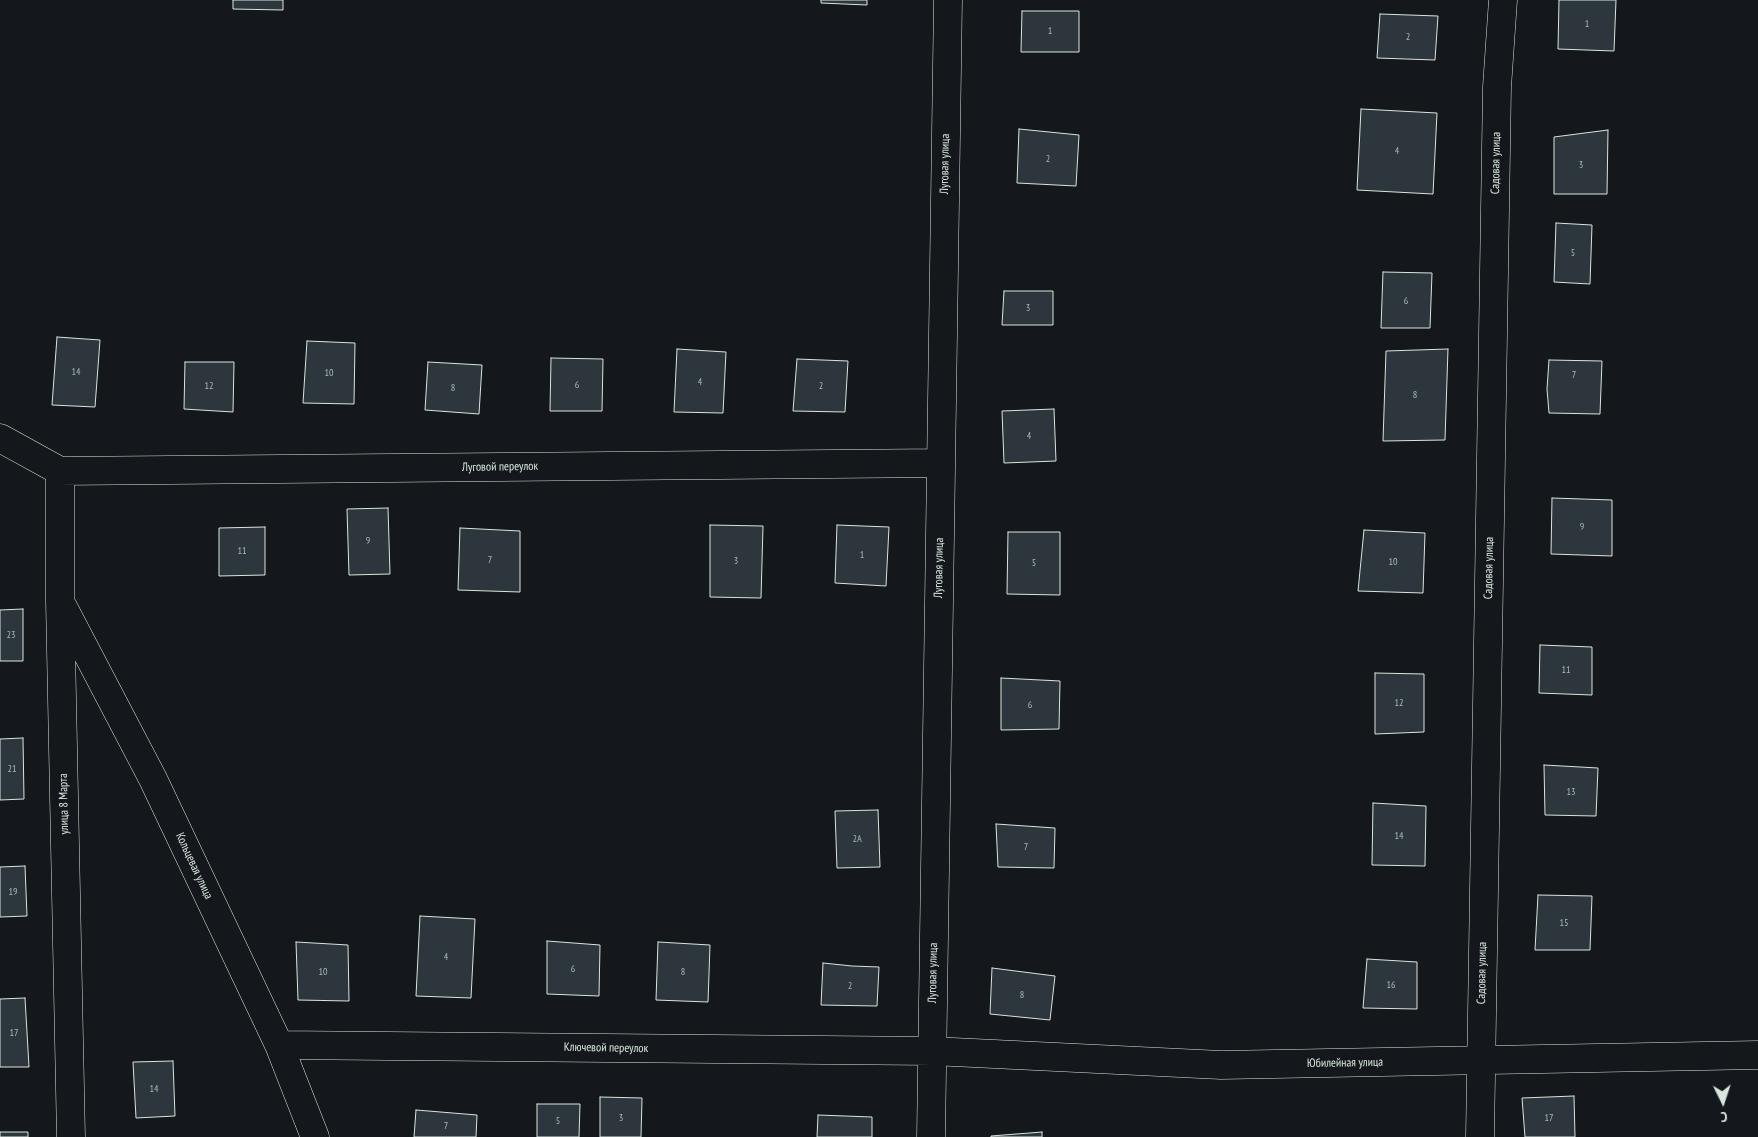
<!DOCTYPE html>
<html>
<head>
<meta charset="utf-8">
<style>
  body { margin:0 }
  #map { position:relative; width:1758px; height:1137px; overflow:hidden; background:#14181c; font-family:"PT Sans Narrow",sans-serif }
  canvas { display:block }
  .north { position:absolute; left:1698px; top:1077px; width:50px; height:50px; -webkit-text-stroke:4px #14181c; paint-order:stroke; rotate:176deg; font-size:14px; font-weight:700; line-height:20px; text-align:center; color:#d8e6dc }
  .north::after { content:''; display:block; margin:auto; width:18px; height:22px; background:#d8e6dc; clip-path:polygon(50% 0,100% 100%,50% 72%,0 100%) }
</style>
</head>
<body>
<div id="map">
<canvas width="1758" height="1137"></canvas>
<div class="north">С</div>
</div>
<script>
const ctx = document.querySelector('canvas').getContext('2d');
ctx.lineJoin = 'round';
function paint(path, color) {
  ctx.fillStyle = color;
  ctx.fill(path, 'evenodd');
}
function poly(rows) {
  const path = new Path2D();
  for (const r of rows) {
    path.moveTo(r[0], r[1]);
    for (let i = 2; i < r.length; i += 2) path.lineTo(r[i], r[i + 1]);
  }
  return path;
}
function stroke(path, color, width, dash) {
  ctx.strokeStyle = color;
  ctx.lineWidth = width;
  ctx.lineCap = dash ? 'butt' : 'round';
  ctx.setLineDash(dash || []);
  ctx.stroke(path);
}
function drawText(font, color, halo, rows, align = 'center') {
  ctx.font = font + ' "PT Sans Narrow",sans-serif';
  ctx.lineWidth = 4;
  ctx.setLineDash([]);
  ctx.textBaseline = 'middle';
  ctx.strokeStyle = halo;
  ctx.fillStyle = color;
  for (const [text, x, y, turn = 0] of rows) {
    ctx.save();
    ctx.translate(x, y);
    ctx.rotate((+turn || 0) * Math.PI / 180);
    ctx.textAlign = isNaN(turn) ? turn : align;
    if (halo) ctx.strokeText(text, 0, 0);
    ctx.fillText(text, 0, 0);
    ctx.restore();
  }
}
const building = poly([
  [233,0,283,0,283,10,233,9,233,0],
  [821,0,867,0,867,5,821,3,821,0],
  [1559,0,1616,0,1614,51,1558,49,1559,0],
  [1022,11,1079,11,1079,52,1021,52,1022,11],
  [1380,14,1438,16,1435,60,1377,58,1380,14],
  [1361,109,1437,113,1433,194,1357,190,1361,109],
  [1019,129,1079,135,1076,186,1017,183,1019,129],
  [1608,130,1607,194,1554,194,1554,137,1608,130],
  [1556,223,1592,225,1590,284,1554,282,1556,223],
  [1383,272,1432,273,1430,328,1381,328,1383,272],
  [1004,291,1053,291,1053,325,1002,325,1004,291],
  [57,337,100,340,95,407,52,405,57,337],
  [307,341,355,343,354,404,303,403,307,341],
  [677,349,726,352,723,413,674,412,677,349],
  [1448,349,1445,440,1383,441,1386,351,1448,349],
  [551,358,603,359,602,411,550,411,551,358],
  [797,359,848,361,845,412,793,411,797,359],
  [1549,360,1602,361,1600,414,1549,413,1547,389,1549,360],
  [185,362,234,362,233,412,184,409,185,362],
  [428,362,482,365,479,414,425,410,428,362],
  [1054,409,1056,461,1004,463,1002,411,1054,409],
  [1552,498,1612,500,1612,556,1551,554,1552,498],
  [388,508,390,574,349,575,347,509,388,508],
  [710,525,763,526,761,598,710,597,710,525],
  [837,525,889,527,886,586,835,583,837,525],
  [265,527,265,575,219,576,219,528,265,527],
  [460,528,520,531,520,592,458,590,460,528],
  [1364,530,1425,533,1423,593,1358,591,1364,530],
  [1008,532,1060,532,1060,595,1007,594,1008,532],
  [23,609,23,661,0,661,0,610,23,609],
  [1540,645,1592,647,1592,695,1539,693,1540,645],
  [1375,673,1424,674,1424,732,1375,734,1375,673],
  [1001,678,1060,681,1059,729,1001,730,1001,678],
  [23,738,24,799,0,800,0,739,23,738],
  [1544,765,1598,768,1596,816,1545,815,1544,765],
  [1373,803,1426,806,1425,866,1372,865,1373,803],
  [878,810,880,867,837,868,835,811,878,810],
  [996,824,1055,828,1054,868,998,867,996,824],
  [25,866,27,916,0,917,0,867,25,866],
  [1538,895,1592,896,1590,950,1535,950,1538,895],
  [420,916,475,919,471,998,416,996,420,916],
  [547,941,600,945,599,996,547,994,547,941],
  [296,942,348,945,349,1001,298,1000,296,942],
  [658,942,710,945,708,1002,656,1000,658,942],
  [1367,959,1417,962,1417,1009,1363,1008,1367,959],
  [823,963,852,966,879,967,877,1006,821,1005,823,963],
  [992,968,1055,976,1050,1020,990,1014,992,968],
  [25,998,29,1067,0,1067,0,999,25,998],
  [173,1061,175,1116,136,1118,133,1062,173,1061],
  [1574,1096,1575,1137,1525,1137,1522,1098,1574,1096],
  [600,1097,642,1098,641,1137,600,1137,600,1097],
  [537,1104,580,1104,579,1137,537,1137,537,1104],
  [416,1110,477,1115,476,1137,414,1137,416,1110],
  [818,1115,872,1117,872,1137,817,1137,818,1115],
  [0,1132,28,1132,28,1137,0,1137,0,1132],
  [1042,1132,1042,1137,991,1137,991,1136,1042,1132]
]);
paint(building, '#2c363c');
stroke(building, '#d8e6dc', 1);
const minor = poly([
  [0,438,60,471,940,463],
  [60,471,60,601,71,1137],
  [63,607,153,779,279,1045,315,1137],
  [279,1045,932,1051,1221,1065,1758,1055],
  [931,1137,948,0],
  [1480,1137,1497,87,1503,0]
]);
stroke(minor, '#d8e6dc', 29);
stroke(minor, '#14181c', 28);
drawText('10px', '#adbab4', null, [
  ["1",1587,24],
  ["1",1050,31],
  ["2",1408,37],
  ["4",1397,151],
  ["2",1048,159],
  ["3",1581,165],
  ["5",1573,253],
  ["6",1406,301],
  ["3",1028,308],
  ["14",76,372],
  ["10",329,373],
  ["7",1574,375],
  ["4",700,382],
  ["6",577,385],
  ["12",209,386],
  ["2",821,386],
  ["8",453,388],
  ["8",1415,395],
  ["4",1029,436],
  ["9",1582,527],
  ["9",368,541],
  ["11",242,551],
  ["1",862,555],
  ["7",490,560],
  ["3",736,561],
  ["10",1393,562],
  ["5",1034,563],
  ["23",11,635],
  ["11",1566,670],
  ["12",1399,703],
  ["6",1030,705],
  ["21",12,769],
  ["13",1571,792],
  ["14",1399,836],
  ["2А",857,839],
  ["7",1026,847],
  ["19",13,892],
  ["15",1564,923],
  ["4",446,957],
  ["6",573,969],
  ["10",323,972],
  ["8",683,972],
  ["16",1391,985],
  ["2",850,986],
  ["8",1022,995],
  ["17",14,1033],
  ["14",154,1089],
  ["3",621,1118],
  ["17",1549,1118],
  ["5",558,1121],
  ["7",446,1126]
]);
drawText('12px', '#d8e6dc', '#14181c', [
  ["Садовая улица",1496,163,-89],
  ["Луговая улица",945,164,-89],
  ["Луговой переулок",500,467,-1],
  ["Луговая улица",939,568,-89],
  ["Садовая улица",1489,568,-89],
  ["улица 8 Марта",64,804,-91],
  ["Кольцевая улица",194,866,65],
  ["Луговая улица",933,973,-89],
  ["Садовая улица",1482,973,-89],
  ["Ключевой переулок",606,1048,1],
  ["Юбилейная улица",1345,1063,-1]
]);
</script>
</body>
</html>
